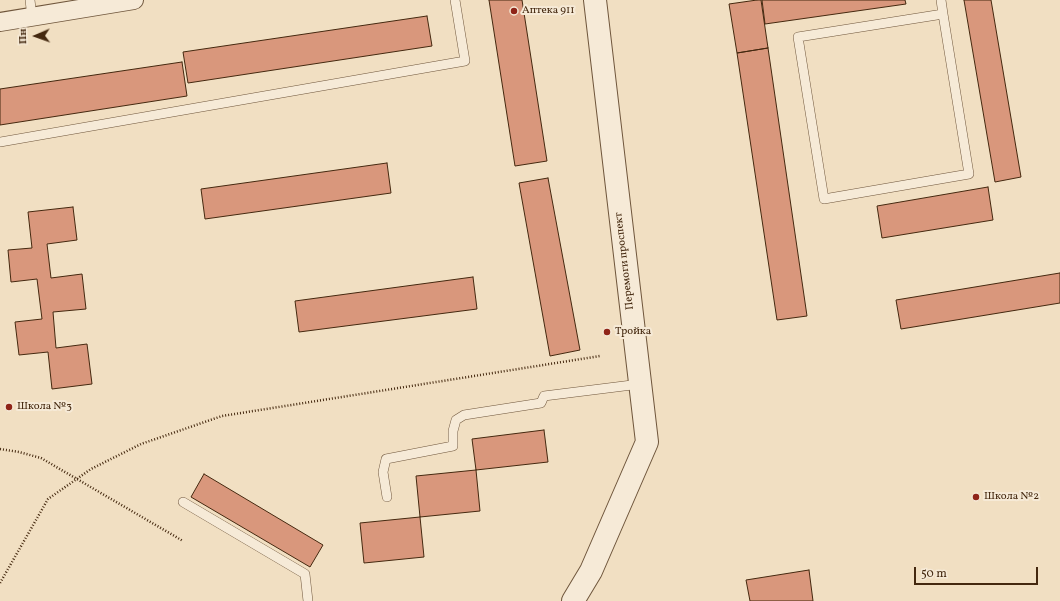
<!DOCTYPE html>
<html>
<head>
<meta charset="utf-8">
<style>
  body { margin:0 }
  #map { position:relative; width:1060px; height:601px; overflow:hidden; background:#f1dfc2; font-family:Vollkorn,serif }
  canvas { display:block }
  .north { position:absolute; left:16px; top:16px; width:40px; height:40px; -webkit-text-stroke:3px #f6ead7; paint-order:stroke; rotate:268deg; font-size:11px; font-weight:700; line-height:16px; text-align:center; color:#44280f }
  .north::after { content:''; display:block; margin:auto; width:14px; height:18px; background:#44280f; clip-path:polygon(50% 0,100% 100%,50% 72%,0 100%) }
  .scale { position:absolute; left:914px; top:567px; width:124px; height:18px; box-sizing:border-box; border:2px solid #44280f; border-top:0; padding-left:5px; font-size:12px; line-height:14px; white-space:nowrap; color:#44280f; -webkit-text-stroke:3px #f6ead7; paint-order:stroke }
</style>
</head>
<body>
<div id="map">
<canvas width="1060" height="601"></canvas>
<div class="north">Пн</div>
<div class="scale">50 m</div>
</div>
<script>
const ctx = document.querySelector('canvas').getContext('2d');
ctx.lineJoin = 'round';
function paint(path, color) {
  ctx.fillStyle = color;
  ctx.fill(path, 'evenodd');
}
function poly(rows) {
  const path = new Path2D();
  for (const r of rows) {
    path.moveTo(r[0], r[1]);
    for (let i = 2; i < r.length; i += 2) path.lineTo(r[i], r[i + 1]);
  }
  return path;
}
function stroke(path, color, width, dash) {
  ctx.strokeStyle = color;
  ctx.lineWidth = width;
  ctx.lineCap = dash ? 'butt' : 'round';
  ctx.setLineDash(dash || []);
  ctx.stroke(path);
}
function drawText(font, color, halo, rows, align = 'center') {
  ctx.font = font + ' Vollkorn,serif';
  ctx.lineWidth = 4;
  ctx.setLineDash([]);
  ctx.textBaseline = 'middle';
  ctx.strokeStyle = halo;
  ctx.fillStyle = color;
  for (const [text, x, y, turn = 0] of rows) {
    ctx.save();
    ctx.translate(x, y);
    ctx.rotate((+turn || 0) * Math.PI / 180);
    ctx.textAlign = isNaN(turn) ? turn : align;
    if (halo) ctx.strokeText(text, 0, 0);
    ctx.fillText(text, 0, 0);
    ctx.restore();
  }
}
const building = poly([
  [489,0,522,0,547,161,515,166,489,0],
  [757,0,761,0,768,48,737,53,729,4,757,0],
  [762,0,905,0,906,4,765,24,762,0],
  [964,0,991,0,1021,177,995,182,964,0],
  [427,16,432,46,188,83,183,52,427,16],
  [768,48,807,316,777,320,737,53,768,48],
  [182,62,187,96,0,125,0,89,182,62],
  [387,163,391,193,205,219,201,189,387,163],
  [548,178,580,350,550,356,519,183,548,178],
  [988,187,993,220,882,238,877,206,988,187],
  [73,207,77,240,47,244,51,278,82,274,86,309,53,312,56,348,87,344,92,384,52,389,48,352,19,355,15,322,42,319,37,279,11,282,8,250,32,248,28,212,73,207],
  [1060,273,1060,303,901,329,896,300,1060,273],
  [473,277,477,309,299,332,295,301,473,277],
  [544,430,548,462,476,470,472,439,544,430],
  [476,470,480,511,420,517,416,476,476,470],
  [204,474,323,545,310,567,191,497,204,474],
  [420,517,424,557,364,563,360,523,420,517],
  [809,570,813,601,750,601,746,580,809,570]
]);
paint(building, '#d9977c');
stroke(building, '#44280f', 1);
const service = poly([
  [30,0,32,17],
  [941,0,943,14,969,174,824,199,798,37,943,14],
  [0,142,465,61,455,0],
  [387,497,383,472,386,459,453,446,453,431,456,420,464,415,541,403,544,396,640,384],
  [183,502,305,574,308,601]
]);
const minor = poly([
  [0,22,134,0]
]);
const tertiary = poly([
  [573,601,591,571,647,442,595,0]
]);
stroke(service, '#6f563c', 10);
stroke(minor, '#6f563c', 20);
stroke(tertiary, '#6f563c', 24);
stroke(poly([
  [0,449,19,452,41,458,183,541],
  [0,583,48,499,91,469,141,444,222,416,600,356]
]), '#44280f', 2.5, [1, 2]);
stroke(service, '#f6ead7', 9);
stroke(minor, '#f6ead7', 18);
stroke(tertiary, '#f6ead7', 22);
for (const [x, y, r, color] of [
  [514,11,4,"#8f2418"],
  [607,332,4,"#8f2418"],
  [9,407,4,"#8f2418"],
  [976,497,4,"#8f2418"]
]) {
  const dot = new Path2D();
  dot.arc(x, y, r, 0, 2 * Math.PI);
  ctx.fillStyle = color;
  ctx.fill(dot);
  stroke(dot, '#f6ead7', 1.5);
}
drawText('11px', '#44280f', '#f6ead7', [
  ["Аптека 911",522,11],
  ["Тройка",615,332],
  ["Школа №3",17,407],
  ["Школа №2",984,497]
], 'left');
drawText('11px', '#44280f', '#f6ead7', [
  ["Перемоги проспект",625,261,-97]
]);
</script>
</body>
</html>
